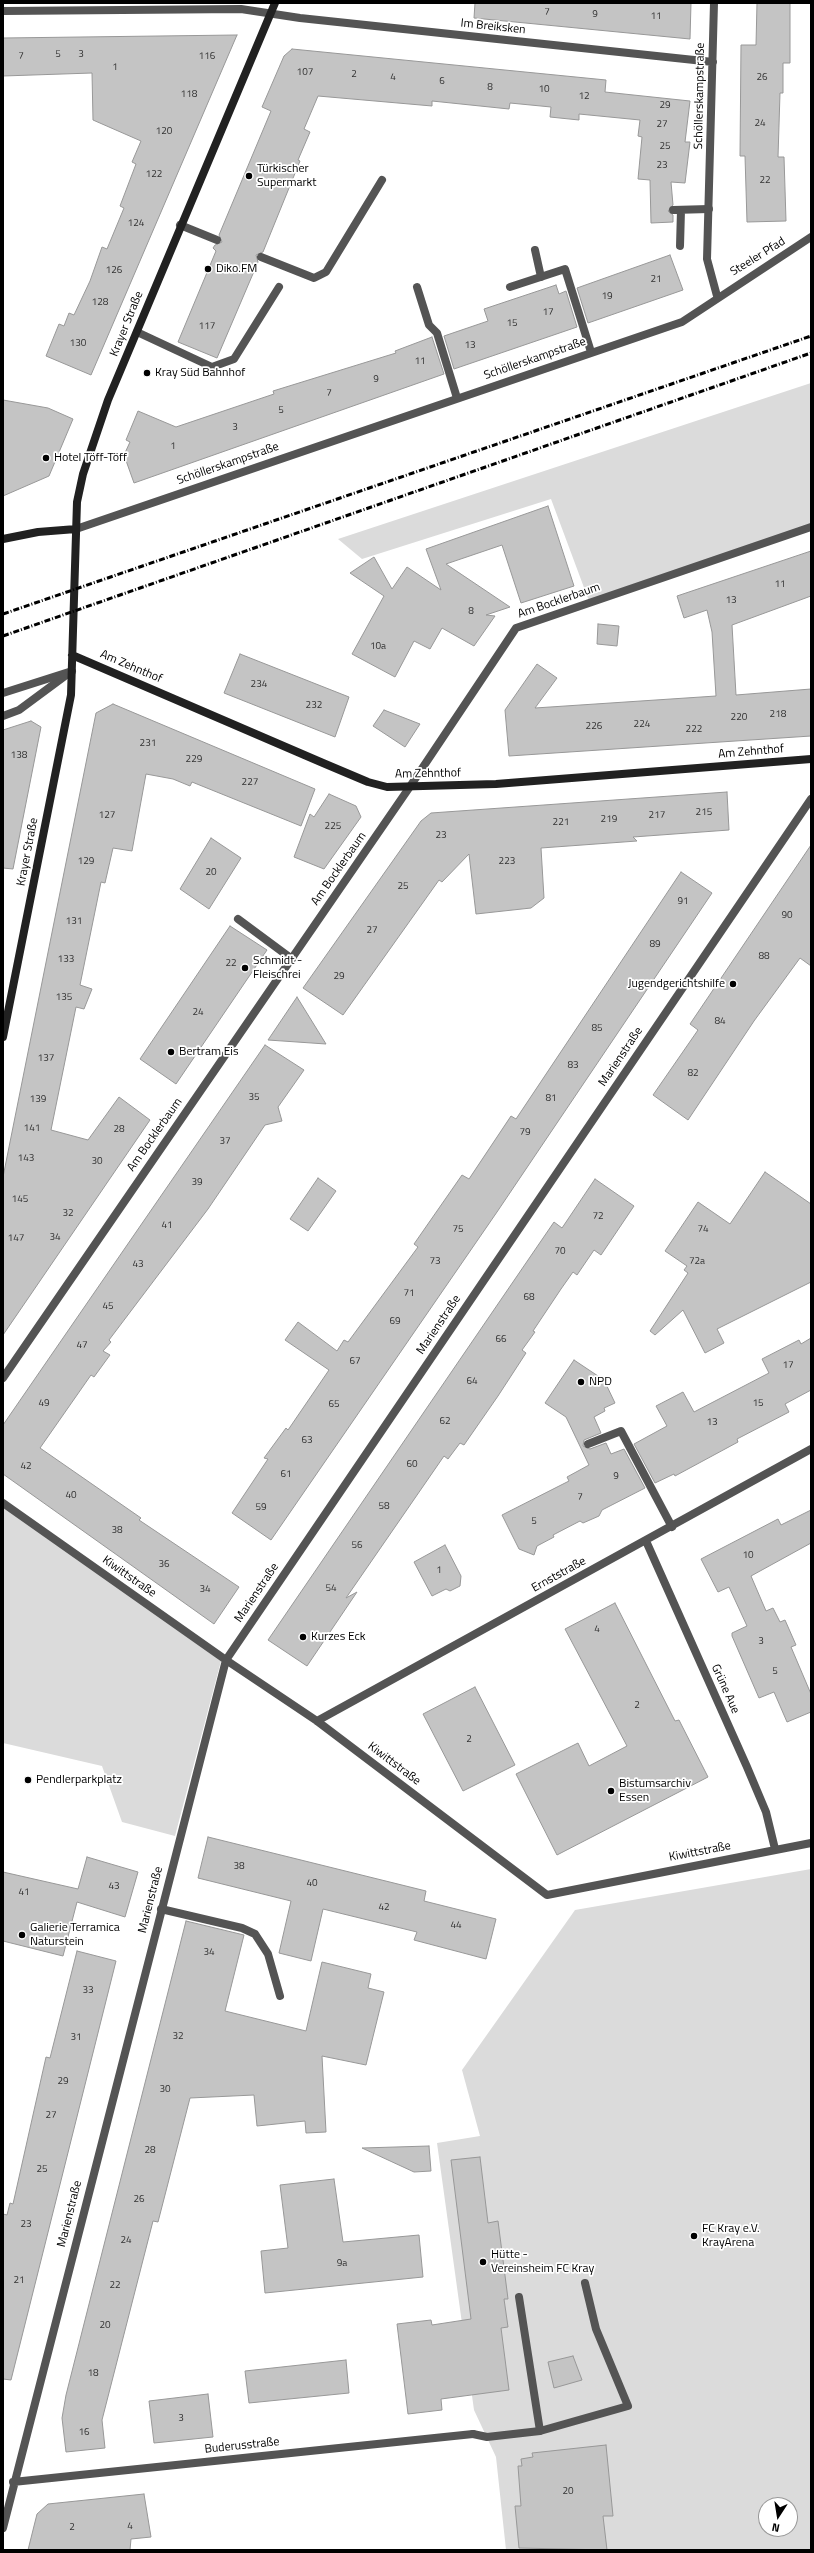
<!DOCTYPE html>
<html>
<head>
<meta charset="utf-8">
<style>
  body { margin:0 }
  #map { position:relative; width:814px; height:2553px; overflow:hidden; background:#fff; font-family:"Titillium Web",sans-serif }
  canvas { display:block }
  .frame { position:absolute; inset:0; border:4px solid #000; pointer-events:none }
  .north { position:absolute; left:758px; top:2497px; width:40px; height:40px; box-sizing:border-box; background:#fff; border:1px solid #999; border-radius:50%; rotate:192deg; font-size:11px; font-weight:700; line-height:16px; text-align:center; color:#000 }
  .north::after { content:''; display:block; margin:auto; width:14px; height:18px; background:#000; clip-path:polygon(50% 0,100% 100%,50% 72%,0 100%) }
</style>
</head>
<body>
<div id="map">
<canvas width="814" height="2553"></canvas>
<div class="frame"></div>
<div class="north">N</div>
</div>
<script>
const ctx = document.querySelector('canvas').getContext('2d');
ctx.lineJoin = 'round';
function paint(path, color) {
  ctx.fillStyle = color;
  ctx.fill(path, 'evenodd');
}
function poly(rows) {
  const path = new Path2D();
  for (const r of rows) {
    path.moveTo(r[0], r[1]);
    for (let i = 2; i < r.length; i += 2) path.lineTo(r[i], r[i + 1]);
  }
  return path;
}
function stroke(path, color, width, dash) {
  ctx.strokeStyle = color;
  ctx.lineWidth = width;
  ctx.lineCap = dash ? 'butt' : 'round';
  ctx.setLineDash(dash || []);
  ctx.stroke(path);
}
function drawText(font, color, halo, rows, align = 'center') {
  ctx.font = font + ' "Titillium Web",sans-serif';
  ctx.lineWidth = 3.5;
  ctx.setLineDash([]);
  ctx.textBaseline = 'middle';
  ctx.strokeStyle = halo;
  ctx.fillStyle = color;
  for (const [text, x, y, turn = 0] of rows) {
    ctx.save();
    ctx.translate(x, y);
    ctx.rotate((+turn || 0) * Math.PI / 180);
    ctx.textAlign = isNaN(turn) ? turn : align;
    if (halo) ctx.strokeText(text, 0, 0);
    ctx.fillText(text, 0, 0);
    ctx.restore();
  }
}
paint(poly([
  [811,383,811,525,589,601,551,499,362,559,338,539],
  [3,1506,221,1661,175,1836,122,1822,102,1766,3,1743],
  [811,1869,811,2550,506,2550,496,2457,474,2410,437,2143,480,2136,462,2070,575,1910],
  [766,2505,790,2505,790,2529,766,2529]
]), '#dbdbdb');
const building = poly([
  [475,3,691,3,690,39,474,18,475,3],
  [757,3,790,3,790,63,783,63,783,93,780,93,778,157,784,157,786,221,747,222,745,156,740,156,741,45,756,45,757,3],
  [237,35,91,375,46,356,59,324,64,326,69,313,74,315,90,281,102,247,107,249,124,208,120,206,136,164,132,162,141,141,93,120,92,73,3,76,3,38,237,35],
  [292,49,606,80,605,92,690,101,685,142,690,142,685,183,671,182,673,205,668,211,673,215,673,222,651,223,650,180,638,179,642,137,638,136,640,120,579,114,579,120,550,117,551,107,510,103,509,109,432,101,432,106,318,96,304,129,310,132,298,160,300,161,263,252,256,255,258,262,217,358,178,342,216,251,213,248,215,245,222,242,219,235,271,111,262,107,284,56,292,49],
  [670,255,683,290,588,323,577,288,670,255],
  [556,285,559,294,566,291,577,327,454,369,444,336,488,321,484,309,556,285],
  [432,337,444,374,134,483,124,455,130,442,126,440,138,411,176,427,274,394,273,391,396,353,395,351,432,337],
  [3,400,48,408,73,419,49,476,3,496,3,400],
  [548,506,574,586,521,603,502,545,446,564,510,607,486,615,495,616,474,646,442,628,430,649,414,641,395,677,352,654,384,596,350,573,374,557,392,589,407,567,441,590,426,549,548,506],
  [811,551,811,596,732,625,736,695,811,689,811,736,509,756,505,710,537,664,557,678,535,708,716,696,712,632,707,610,684,618,677,596,811,551],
  [598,624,619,626,617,646,597,644,598,624],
  [240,654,349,697,335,737,224,693,240,654],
  [113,704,315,789,301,826,192,782,190,786,173,779,146,774,132,851,113,848,105,883,101,882,80,985,92,989,84,1009,76,1007,51,1130,88,1140,119,1097,150,1120,3,1335,3,1177,96,713,113,704],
  [384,710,420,724,405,747,373,726,384,710],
  [31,721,41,727,13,869,3,868,3,730,31,721],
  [727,792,729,830,633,837,637,841,541,848,544,898,531,908,476,914,469,854,442,882,439,880,343,1015,303,988,421,821,431,813,727,792],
  [329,794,356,806,361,817,324,869,294,857,310,814,314,817,329,794],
  [211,838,241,858,209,909,180,889,211,838],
  [811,845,811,966,800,958,754,1021,688,1120,653,1095,698,1030,690,1024,811,845],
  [681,872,712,893,497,1212,271,1540,232,1513,268,1459,264,1458,286,1428,288,1430,329,1370,285,1340,298,1322,337,1351,344,1340,348,1342,418,1247,414,1244,462,1175,469,1179,511,1116,516,1119,681,872],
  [230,926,267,950,176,1084,140,1059,230,926],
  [297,997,326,1044,268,1040,297,997],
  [265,1045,304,1070,278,1107,282,1121,265,1125,208,1209,109,1340,111,1342,103,1351,110,1355,94,1377,91,1375,40,1448,141,1518,139,1520,239,1587,214,1624,3,1474,3,1425,265,1045],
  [765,1172,811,1204,811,1282,717,1329,724,1343,705,1353,683,1310,655,1335,650,1331,688,1273,684,1270,687,1266,665,1251,698,1202,730,1224,765,1172],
  [318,1178,336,1191,308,1231,290,1219,318,1178],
  [595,1179,634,1206,601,1255,594,1250,577,1275,573,1272,561,1289,533,1331,535,1332,522,1350,526,1353,498,1396,464,1445,460,1443,448,1459,444,1456,346,1598,357,1592,307,1666,268,1640,554,1222,562,1228,595,1179],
  [811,1338,811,1390,785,1404,789,1412,737,1439,738,1442,675,1476,674,1474,655,1483,634,1444,667,1426,656,1406,683,1392,694,1412,769,1373,762,1359,799,1340,801,1344,811,1338],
  [574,1360,604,1380,615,1403,604,1408,605,1411,594,1417,601,1433,584,1440,583,1446,590,1449,606,1443,611,1454,624,1449,645,1488,602,1510,599,1516,583,1523,580,1521,553,1535,554,1537,537,1546,534,1555,519,1549,502,1515,569,1481,567,1477,589,1465,566,1417,545,1403,574,1360],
  [811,1510,811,1543,751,1576,766,1611,773,1608,780,1622,785,1620,796,1645,791,1647,811,1694,811,1712,787,1722,774,1692,759,1698,732,1636,732,1633,747,1626,729,1587,718,1592,701,1559,778,1519,781,1525,811,1510],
  [445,1545,461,1576,460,1586,450,1591,446,1589,432,1596,414,1562,445,1545],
  [615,1603,675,1721,679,1720,708,1777,557,1855,516,1774,578,1743,589,1766,627,1746,565,1629,615,1603],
  [475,1687,515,1765,463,1791,423,1714,475,1687],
  [208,1837,426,1891,424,1901,496,1919,486,1959,414,1940,417,1932,323,1909,311,1961,279,1953,291,1901,198,1878,208,1837],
  [87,1857,138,1872,125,1917,77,1902,63,1956,3,1941,3,1872,78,1889,87,1857],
  [186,1921,244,1935,225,2011,306,2031,322,1962,371,1974,368,1988,384,1992,366,2065,322,2056,326,2132,306,2133,305,2121,257,2126,254,2095,190,2098,158,2222,153,2221,102,2420,105,2448,66,2452,62,2418,66,2395,186,1921],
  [77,1951,116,1961,11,2380,3,2379,3,2214,7,2215,10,2203,13,2204,46,2057,50,2058,77,1951],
  [429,2146,431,2171,414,2172,362,2148,429,2146],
  [480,2157,488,2223,498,2221,508,2299,504,2299,508,2327,501,2328,509,2390,441,2399,442,2410,408,2414,397,2324,431,2320,432,2325,471,2319,451,2160,480,2157],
  [334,2179,343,2242,419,2235,423,2277,265,2293,261,2251,288,2248,280,2185,334,2179],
  [573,2356,582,2380,554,2388,548,2362,573,2356],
  [346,2360,349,2393,249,2403,245,2371,346,2360],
  [208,2394,213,2437,154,2443,149,2401,208,2394],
  [606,2445,613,2516,603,2516,607,2550,519,2548,515,2506,521,2506,518,2466,522,2466,521,2459,533,2457,532,2453,606,2445],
  [144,2494,151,2537,131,2539,130,2550,28,2550,37,2514,48,2504,144,2494]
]);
paint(building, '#c4c4c4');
stroke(building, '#989898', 1);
stroke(poly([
  [673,210,709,209],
  [180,225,217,240],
  [680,246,681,210],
  [535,250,541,277],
  [261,257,314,278,326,272,382,180],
  [417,287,429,325,437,333,457,398],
  [510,287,565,269,591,352],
  [137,332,212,367,234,359,279,287],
  [3,716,19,710,69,673],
  [238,919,292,959],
  [588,1444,621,1431,672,1527],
  [161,1909,242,1928,255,1934,268,1954,280,1996],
  [519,2297,540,2431],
  [473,2434,487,2437,540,2431,628,2406,596,2329,585,2283]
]), '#545454', 8);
stroke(poly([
  [714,3,707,259,717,296],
  [3,11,241,9,300,18,713,62],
  [76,529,682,322,811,237],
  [3,693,72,671],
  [3,1378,409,788,516,628,811,527],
  [3,1503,226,1660,317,1721,547,1895,811,1843],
  [646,1541,747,1767,766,1812,775,1849],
  [317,1721,811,1449],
  [13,2482,473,2434],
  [3,2528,226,1660,811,799]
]), '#545454', 8);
stroke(poly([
  [3,539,38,532,76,529],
  [72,655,323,763,368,782,387,787,496,784,811,759],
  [3,1037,71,695,77,502,83,474,108,400,275,3]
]), '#212121', 8);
stroke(poly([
  [3,614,811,336],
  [3,636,811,353]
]), '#000', 3, [6, 2, 1, 2]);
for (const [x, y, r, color] of [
  [249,176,4,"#000"],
  [208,269,4,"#000"],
  [147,373,4,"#000"],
  [46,458,4,"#000"],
  [245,968,4,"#000"],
  [733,984,4,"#000"],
  [171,1052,4,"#000"],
  [581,1382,4,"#000"],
  [303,1637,4,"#000"],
  [28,1780,4,"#000"],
  [611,1791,4,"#000"],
  [22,1935,4,"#000"],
  [694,2236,4,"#000"],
  [483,2262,4,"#000"]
]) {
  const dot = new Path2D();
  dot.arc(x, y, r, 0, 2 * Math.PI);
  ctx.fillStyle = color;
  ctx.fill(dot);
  stroke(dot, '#fff', 1.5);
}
drawText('10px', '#313131', null, [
  ["7",547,13],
  ["9",595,15],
  ["11",656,17],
  ["5",58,55],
  ["3",81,55],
  ["7",21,57],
  ["116",207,57],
  ["1",115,68],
  ["107",305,73],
  ["2",354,75],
  ["4",393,78],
  ["26",762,78],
  ["6",442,82],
  ["8",490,88],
  ["10",544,90],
  ["118",189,95],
  ["12",584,97],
  ["29",665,106],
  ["24",760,124],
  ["27",662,125],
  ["120",164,132],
  ["25",665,147],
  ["23",662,166],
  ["122",154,175],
  ["22",765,181],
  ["124",136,224],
  ["126",114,271],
  ["21",656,280],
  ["19",607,297],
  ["128",100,303],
  ["17",548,313],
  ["15",512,324],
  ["117",207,327],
  ["130",78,344],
  ["13",470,346],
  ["11",420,362],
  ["9",376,380],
  ["7",329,394],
  ["5",281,411],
  ["3",235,428],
  ["1",173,447],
  ["11",780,585],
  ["13",731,601],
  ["8",471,612],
  ["10a",378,647],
  ["234",259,685],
  ["232",314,706],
  ["218",778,715],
  ["220",739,718],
  ["224",642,725],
  ["226",594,727],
  ["222",694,730],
  ["231",148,744],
  ["138",19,756],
  ["229",194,760],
  ["227",250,783],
  ["215",704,813],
  ["127",107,816],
  ["217",657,816],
  ["219",609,820],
  ["221",561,823],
  ["225",333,827],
  ["23",441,836],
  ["129",86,862],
  ["223",507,862],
  ["20",211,873],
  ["25",403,887],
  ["91",683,902],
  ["90",787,916],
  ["131",74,922],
  ["27",372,931],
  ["89",655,945],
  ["88",764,957],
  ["133",66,960],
  ["22",231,964],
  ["29",339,977],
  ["135",64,998],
  ["24",198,1013],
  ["84",720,1022],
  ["85",597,1029],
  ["137",46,1059],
  ["83",573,1066],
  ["82",693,1074],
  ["35",254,1098],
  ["81",551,1099],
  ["139",38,1100],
  ["141",32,1129],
  ["28",119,1130],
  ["79",525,1133],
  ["37",225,1142],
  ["143",26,1159],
  ["30",97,1162],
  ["39",197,1183],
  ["145",20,1200],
  ["32",68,1214],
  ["72",598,1217],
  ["41",167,1226],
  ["75",458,1230],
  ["74",703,1230],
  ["34",55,1238],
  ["147",16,1239],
  ["70",560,1252],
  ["73",435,1262],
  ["72a",697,1262],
  ["43",138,1265],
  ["71",409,1294],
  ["68",529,1298],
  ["45",108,1307],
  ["69",395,1322],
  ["66",501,1340],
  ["47",82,1346],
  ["67",355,1362],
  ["17",788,1366],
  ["64",472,1382],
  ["49",44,1404],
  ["15",758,1404],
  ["65",334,1405],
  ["62",445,1422],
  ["13",712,1423],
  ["63",307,1441],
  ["60",412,1465],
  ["42",26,1467],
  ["61",286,1475],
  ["9",616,1477],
  ["40",71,1496],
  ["7",580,1498],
  ["58",384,1507],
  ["59",261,1508],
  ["5",534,1522],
  ["38",117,1531],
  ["56",357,1546],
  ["10",748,1556],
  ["36",164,1565],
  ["1",439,1571],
  ["54",331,1589],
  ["34",205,1590],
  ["4",597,1630],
  ["3",761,1642],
  ["5",775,1672],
  ["2",637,1706],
  ["2",469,1740],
  ["38",239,1867],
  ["40",312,1884],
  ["43",114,1887],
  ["41",24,1893],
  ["42",384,1908],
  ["44",456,1926],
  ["34",209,1953],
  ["33",88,1991],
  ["32",178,2037],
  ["31",76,2038],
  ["29",63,2082],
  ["30",165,2090],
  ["27",51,2116],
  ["28",150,2151],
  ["25",42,2170],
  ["26",139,2200],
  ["23",26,2225],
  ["24",126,2241],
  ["9a",342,2264],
  ["21",19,2281],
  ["22",115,2286],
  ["20",105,2326],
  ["18",93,2374],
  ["3",181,2419],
  ["16",84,2433],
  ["20",568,2492],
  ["4",130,2527],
  ["2",72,2528]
]);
drawText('12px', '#000', '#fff', [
  ["Im Breiksken",493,27,6],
  ["Schöllerskampstraße",700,96,-89],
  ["Steeler Pfad",758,257,-32],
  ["Krayer Straße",127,324,-68],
  ["Schöllerskampstraße",535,359,-19],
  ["Schöllerskampstraße",228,464,-19],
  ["Am Bocklerbaum",559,601,-19],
  ["Am Zehnthof",131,667,23],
  ["Am Zehnthof",751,752,-5],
  ["Am Zehnthof",428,774,-1],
  ["Krayer Straße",28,852,-79],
  ["Am Bocklerbaum",339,869,-55],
  ["Marienstraße",621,1057,-56],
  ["Am Bocklerbaum",155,1135,-55],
  ["Marienstraße",439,1325,-56],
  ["Ernststraße",559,1575,-29],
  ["Kiwittstraße",129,1577,35],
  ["Marienstraße",257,1593,-56],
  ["Grüne Aue",725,1689,66],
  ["Kiwittstraße",394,1764,37],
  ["Kiwittstraße",700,1852,-11],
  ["Marienstraße",151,1900,-76],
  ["Marienstraße",70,2214,-76],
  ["Buderusstraße",242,2446,-6]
]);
drawText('12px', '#000', '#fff', [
  ["Türkischer",257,169],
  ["Supermarkt",257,183],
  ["Diko.FM",216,269],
  ["Kray Süd Bahnhof",155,373],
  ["Hotel Töff-Töff",54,458],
  ["Schmidt -",253,961],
  ["Fleischrei",253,975],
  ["Jugendgerichtshilfe",725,984,"right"],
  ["Bertram Eis",179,1052],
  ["NPD",589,1382],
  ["Kurzes Eck",311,1637],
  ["Pendlerparkplatz",36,1780],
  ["Bistumsarchiv",619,1784],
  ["Essen",619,1798],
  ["Galierie Terramica",30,1928],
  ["Naturstein",30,1942],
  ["FC Kray e.V.",702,2229],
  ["KrayArena",702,2243],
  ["Hütte -",491,2255],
  ["Vereinsheim FC Kray",491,2269]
], 'left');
</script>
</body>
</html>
